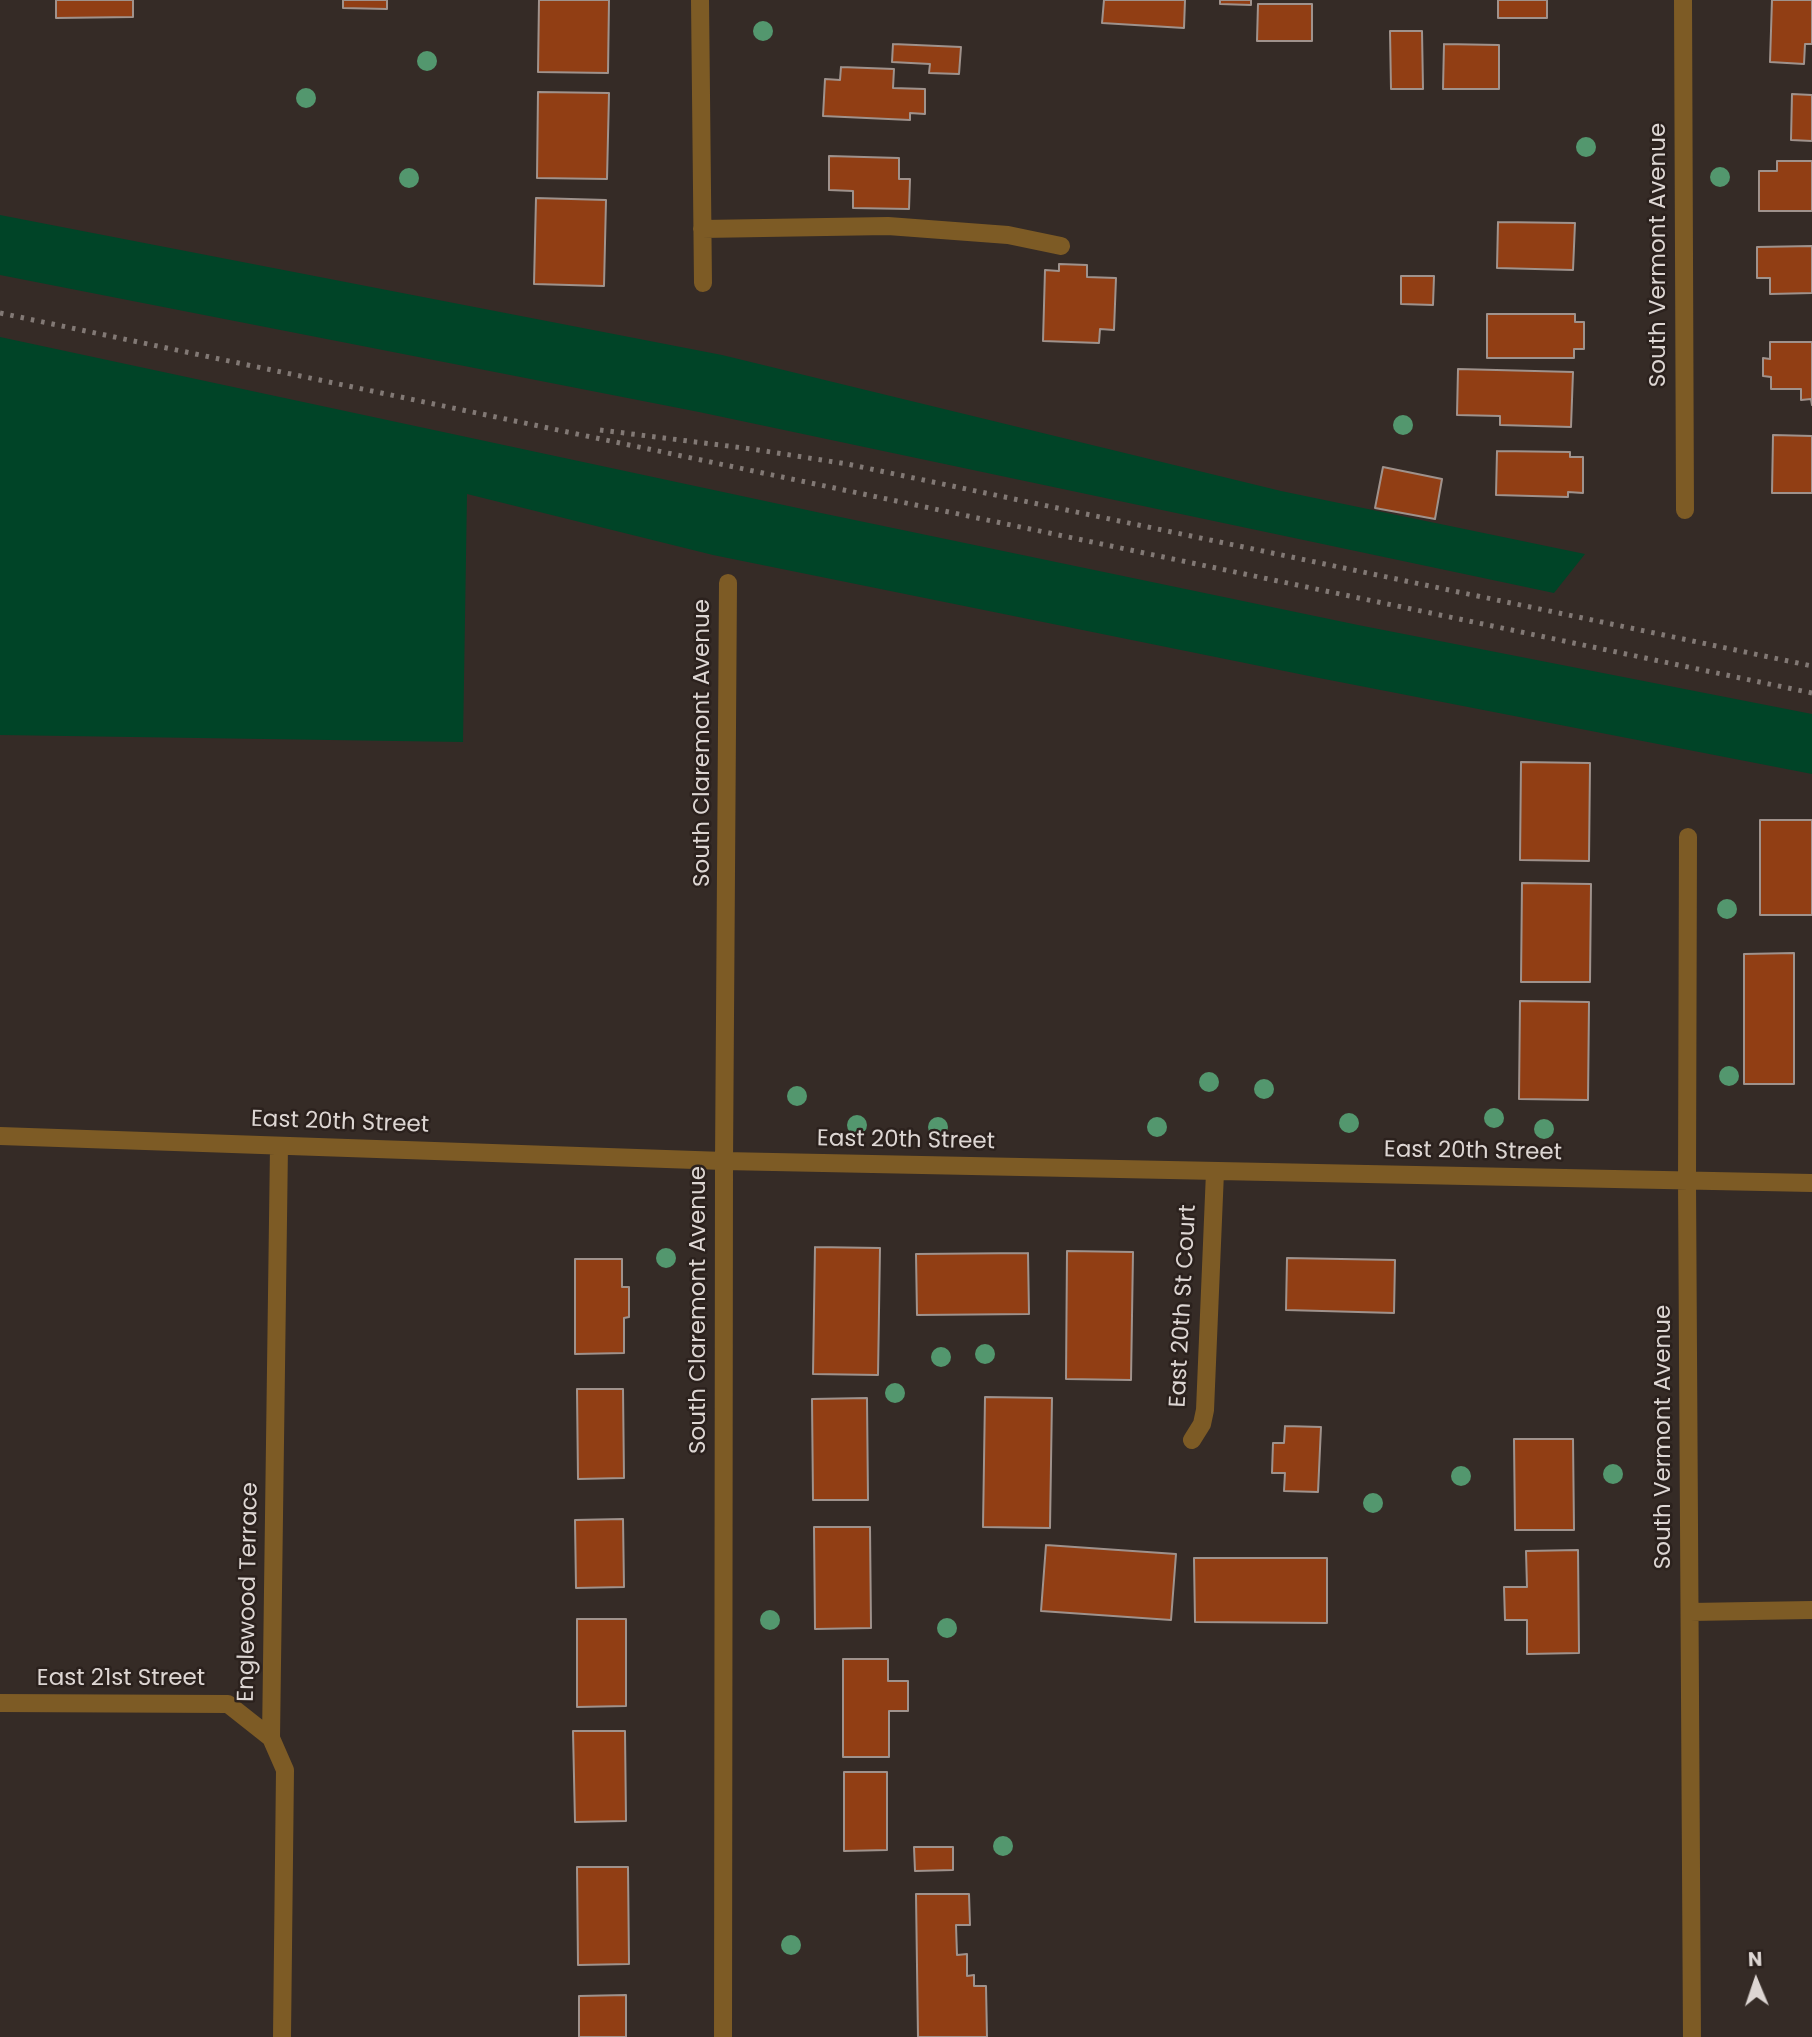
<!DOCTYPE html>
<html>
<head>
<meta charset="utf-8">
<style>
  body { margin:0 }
  #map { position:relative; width:1812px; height:2037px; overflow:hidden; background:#352b26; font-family:Poppins,sans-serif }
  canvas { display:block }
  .north { position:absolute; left:1721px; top:1946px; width:70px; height:70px; -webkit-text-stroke:5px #2b211d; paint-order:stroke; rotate:358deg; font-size:19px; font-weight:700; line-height:28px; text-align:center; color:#ddd6d3 }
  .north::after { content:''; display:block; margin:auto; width:24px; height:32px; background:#ddd6d3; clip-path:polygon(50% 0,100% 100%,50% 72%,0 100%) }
</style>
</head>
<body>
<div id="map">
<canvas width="1812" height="2037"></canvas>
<div class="north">N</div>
</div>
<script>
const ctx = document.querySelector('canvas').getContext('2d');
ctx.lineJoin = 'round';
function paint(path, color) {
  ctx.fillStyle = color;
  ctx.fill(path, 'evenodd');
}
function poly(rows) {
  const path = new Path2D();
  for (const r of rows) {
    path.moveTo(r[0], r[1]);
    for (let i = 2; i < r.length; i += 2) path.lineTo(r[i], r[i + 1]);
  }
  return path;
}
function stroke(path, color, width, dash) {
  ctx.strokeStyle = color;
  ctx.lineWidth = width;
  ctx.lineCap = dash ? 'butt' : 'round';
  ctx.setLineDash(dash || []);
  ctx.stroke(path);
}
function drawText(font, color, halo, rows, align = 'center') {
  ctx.font = font + ' Poppins,sans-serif';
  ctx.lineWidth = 5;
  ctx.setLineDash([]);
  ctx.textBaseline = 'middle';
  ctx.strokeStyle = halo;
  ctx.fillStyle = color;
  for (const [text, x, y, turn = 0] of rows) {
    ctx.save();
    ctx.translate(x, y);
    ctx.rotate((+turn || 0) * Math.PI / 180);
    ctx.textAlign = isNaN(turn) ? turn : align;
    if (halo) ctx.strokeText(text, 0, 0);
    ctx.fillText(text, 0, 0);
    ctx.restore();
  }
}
paint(poly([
  [0,215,722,355,1281,491,1585,554,1554,593,699,412,0,275],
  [0,337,821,513,1358,625,1812,714,1812,774,1314,677,713,555,467,494,463,742,0,735]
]), '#004427');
const building = poly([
  [56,0,133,0,133,17,56,18,56,0],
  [343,0,387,0,387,9,343,8,343,0],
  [539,0,609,0,608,73,538,72,539,0],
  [1104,0,1185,0,1184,28,1102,23,1104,0],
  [1220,0,1251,0,1251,5,1220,4,1220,0],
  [1498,0,1547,0,1547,18,1498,18,1498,0],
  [1772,0,1812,0,1812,44,1805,44,1804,64,1770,62,1772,0],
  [1258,4,1312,4,1312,41,1257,41,1258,4],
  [1390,31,1422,31,1423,89,1391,89,1390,31],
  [893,44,961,47,959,74,929,73,930,64,892,62,893,44],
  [1444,44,1499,45,1499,89,1443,89,1444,44],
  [841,67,894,69,893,88,925,89,925,114,910,113,910,120,823,116,825,79,840,80,841,67],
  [538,92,609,93,607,179,537,178,538,92],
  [1792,94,1812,95,1812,141,1791,140,1792,94],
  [829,156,899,158,899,179,910,179,909,209,853,208,853,191,829,190,829,156],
  [1777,161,1812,161,1812,211,1759,211,1759,171,1777,171,1777,161],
  [536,198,606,200,604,286,534,284,536,198],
  [1498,222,1575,223,1573,270,1497,268,1498,222],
  [1812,246,1812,293,1770,294,1770,278,1757,278,1757,247,1812,246],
  [1059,264,1087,265,1087,277,1116,278,1114,330,1100,329,1099,343,1043,341,1045,270,1059,271,1059,264],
  [1401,276,1434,276,1433,305,1401,304,1401,276],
  [1487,314,1575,314,1575,322,1584,322,1584,349,1574,349,1574,358,1487,358,1487,314],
  [1770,342,1812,342,1812,405,1811,399,1801,400,1801,389,1771,389,1771,377,1763,376,1763,358,1770,359,1770,342],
  [1458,369,1573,372,1571,427,1500,425,1500,416,1457,415,1458,369],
  [1773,435,1812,436,1812,493,1772,493,1773,435],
  [1497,451,1570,452,1570,457,1583,457,1583,493,1568,492,1568,497,1496,495,1497,451],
  [1383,467,1442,479,1435,519,1375,508,1383,467],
  [1521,762,1590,763,1589,861,1520,860,1521,762],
  [1760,820,1812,820,1812,915,1760,915,1760,820],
  [1522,883,1591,884,1590,982,1521,982,1522,883],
  [1794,953,1794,1084,1744,1084,1744,954,1794,953],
  [1520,1001,1589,1002,1588,1100,1519,1099,1520,1001],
  [815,1247,880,1248,878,1375,813,1374,815,1247],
  [1067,1251,1133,1252,1131,1380,1066,1379,1067,1251],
  [1028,1253,1029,1314,917,1315,916,1254,1028,1253],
  [1287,1258,1395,1260,1394,1313,1286,1310,1287,1258],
  [575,1259,622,1259,622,1287,629,1287,629,1317,624,1318,624,1353,575,1354,575,1259],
  [577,1389,623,1389,624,1478,578,1479,577,1389],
  [985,1397,1052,1398,1050,1528,983,1527,985,1397],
  [867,1398,868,1500,813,1500,812,1399,867,1398],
  [1285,1426,1321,1427,1318,1492,1284,1491,1285,1473,1272,1473,1273,1443,1284,1443,1285,1426],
  [1514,1439,1573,1439,1574,1530,1515,1530,1514,1439],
  [623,1519,624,1587,576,1588,575,1520,623,1519],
  [814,1527,870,1527,871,1628,815,1629,814,1527],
  [1046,1545,1176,1554,1171,1620,1041,1611,1046,1545],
  [1578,1550,1579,1653,1527,1654,1527,1620,1505,1620,1504,1587,1527,1587,1526,1551,1578,1550],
  [1194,1558,1327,1558,1327,1623,1195,1622,1194,1558],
  [577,1619,626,1619,626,1706,577,1707,577,1619],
  [843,1659,888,1659,888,1681,908,1681,908,1711,889,1711,889,1757,843,1757,843,1659],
  [573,1731,625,1731,626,1821,575,1822,573,1731],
  [844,1772,887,1772,887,1850,844,1851,844,1772],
  [914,1847,953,1847,953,1870,915,1871,914,1847],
  [577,1867,628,1867,629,1964,578,1965,577,1867],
  [916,1894,969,1894,970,1925,956,1925,957,1955,967,1954,967,1976,974,1975,974,1986,986,1986,987,2037,918,2037,916,1894],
  [626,1995,626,2037,579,2037,579,1996,626,1995]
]);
paint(building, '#913e14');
stroke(building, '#9f928c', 2);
stroke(poly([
  [700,0,703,283],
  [1683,0,1685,510],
  [702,229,888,226,1008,235,1061,246],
  [1688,837,1687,1181,1692,2037],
  [0,1136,724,1161,1812,1183],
  [279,1146,271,1738,285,1770,282,2037],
  [1192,1440,1202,1424,1205,1410,1215,1172],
  [1690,1612,1812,1610],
  [0,1703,228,1704,271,1738],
  [723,2037,724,1161,728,583]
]), '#7d5b25', 18);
stroke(poly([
  [0,313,1812,693],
  [600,430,752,449,847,464,1812,666]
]), '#827975', 5, [3.5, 7]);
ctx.fillStyle = '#53976e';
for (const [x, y] of [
  [763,31],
  [427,61],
  [306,98],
  [1586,147],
  [1720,177],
  [409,178],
  [1403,425],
  [1727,909],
  [1729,1076],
  [1209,1082],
  [1264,1089],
  [797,1096],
  [1494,1118],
  [1349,1123],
  [857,1125],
  [938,1127],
  [1157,1127],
  [1544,1129],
  [666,1258],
  [985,1354],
  [941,1357],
  [895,1393],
  [1613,1474],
  [1461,1476],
  [1373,1503],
  [770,1620],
  [947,1628],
  [1003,1846],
  [791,1945]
]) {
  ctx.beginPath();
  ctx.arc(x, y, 10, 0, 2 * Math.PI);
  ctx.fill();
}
drawText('23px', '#ddd6d3', '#2b211d', [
  ["South Vermont Avenue",1659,255,-90],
  ["South Claremont Avenue",703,743,-90],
  ["East 20th Street",340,1123,2],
  ["East 20th Street",906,1141,1],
  ["East 20th Street",1473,1152,1],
  ["East 20th St Court",1184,1306,-87],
  ["South Claremont Avenue",699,1310,-90],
  ["South Vermont Avenue",1664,1437,-90],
  ["Englewood Terrace",249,1592,-89],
  ["East 21st Street",121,1679]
]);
</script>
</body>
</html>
